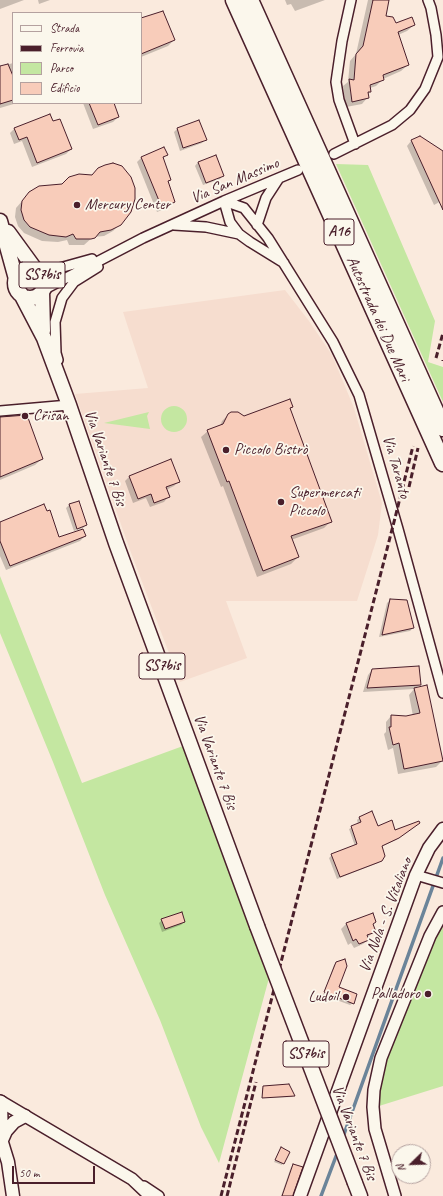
<!DOCTYPE html>
<html>
<head>
<meta charset="utf-8">
<style>
  body { margin:0 }
  #map { position:relative; width:443px; height:1196px; overflow:hidden; background:#faeadd; font-family:Caveat,sans-serif }
  canvas { display:block }
  .legend { position:absolute; left:12px; top:12px; width:130px; height:92px; box-sizing:border-box; background:#fbf7ec; border:1px solid #b4a19f; margin:0; padding:5px 7px; list-style:none; font-size:12px; color:#4a1f2b }
  .legend li { display:flex; align-items:center; gap:8px; height:20px }
  .legend b { width:20px; border:1px solid #b4a19f }
  .north { position:absolute; left:391px; top:1144px; width:40px; height:40px; box-sizing:border-box; background:#fbf7ec; border:1px solid #b4a19f; border-radius:50%; rotate:247deg; font-size:11px; font-weight:700; line-height:16px; text-align:center; color:#4a1f2b }
  .north::after { content:''; display:block; margin:auto; width:14px; height:18px; background:#4a1f2b; clip-path:polygon(50% 0,100% 100%,50% 72%,0 100%) }
  .scale { position:absolute; left:12px; top:1166px; width:83px; height:18px; box-sizing:border-box; border:2px solid #4a1f2b; border-top:0; padding-left:5px; font-size:12px; line-height:14px; white-space:nowrap; color:#4a1f2b; -webkit-text-stroke:3px #fbf7ec; paint-order:stroke }
</style>
</head>
<body>
<div id="map">
<canvas width="443" height="1196"></canvas>
<ul class="legend">
<li><b style="height:5px;background:#fbf7ec"></b>Strada</li>
<li><b style="height:5px;background:#4a1f2b"></b>Ferrovia</li>
<li><b style="height:11px;background:#c4e7a1"></b>Parco</li>
<li><b style="height:11px;background:#f8ccba"></b>Edificio</li>
</ul>
<div class="north">N</div>
<div class="scale">50 m</div>
</div>
<script>
const ctx = document.querySelector('canvas').getContext('2d');
ctx.lineJoin = 'round';
function paint(path, color) {
  ctx.fillStyle = color;
  ctx.fill(path, 'evenodd');
}
function poly(rows) {
  const path = new Path2D();
  for (const r of rows) {
    if (r.length === 3) {
      path.moveTo(r[0] + r[2], r[1]);
      path.arc(r[0], r[1], r[2], 0, 2 * Math.PI);
      continue;
    }
    path.moveTo(r[0], r[1]);
    for (let i = 2; i < r.length; i += 2) path.lineTo(r[i], r[i + 1]);
  }
  return path;
}
function stroke(path, color, width, dash) {
  ctx.strokeStyle = color;
  ctx.lineWidth = width;
  ctx.lineCap = dash ? 'butt' : 'round';
  ctx.setLineDash(dash || []);
  ctx.stroke(path);
}
function drawText(font, color, halo, rows, align = 'center') {
  ctx.font = font + ' Caveat,sans-serif';
  ctx.lineWidth = 3.5;
  ctx.setLineDash([]);
  ctx.textBaseline = 'middle';
  ctx.strokeStyle = halo;
  ctx.fillStyle = color;
  for (const [text, x, y, turn = 0] of rows) {
    ctx.save();
    ctx.translate(x, y);
    ctx.rotate((+turn || 0) * Math.PI / 180);
    ctx.textAlign = isNaN(turn) ? turn : align;
    if (halo) ctx.strokeText(text, 0, 0);
    ctx.fillText(text, 0, 0);
    ctx.restore();
  }
}
paint(poly([
  [285,290,309,321,332,355,354,408,382,503,378,535,357,601,226,601,247,658,180,682,130,550,75,394,148,388,123,312]
]), '#f6ddcf');
paint(poly([
  [336,164,368,165,435,321,428,362,443,367,443,402],
  [174,419,13],
  [149,412,147,416,150,429,104,423],
  [0,576,82,783,183,746,269,978,219,1163,201,1127,160,1020,105,895,53,762,0,633],
  [443,919,443,1086,379,1106,379,1093,382,1075,386,1062,439,925]
]), '#c4e7a1');
paint(poly([
  [0,0,24,0,0,9],
  [38,0,50,0,39,4],
  [285,0,325,0,295,11,291,4,287,5],
  [368,0,388,0,384,16,396,24,414,25,407,31,398,35,408,65,401,71,383,79,376,86,370,88,370,92,367,95,368,97,362,104,346,107,343,86,348,82,350,61,356,54],
  [141,20,174,40,168,46,141,57],
  [13,63,13,103,17,103,0,108,0,67],
  [83,103,113,103,118,117,113,122,93,129],
  [199,121,205,140,202,143,180,151,174,132,177,129],
  [53,123,71,149,66,154,32,167,22,141,14,144,10,133,15,128],
  [419,138,443,152,443,200,434,205,407,146,411,141],
  [166,155,163,159,170,180,168,182,174,202,169,207,157,212,137,162,142,157],
  [198,162,223,175,220,179,203,185,195,166],
  [30,192,120,224,113,231,104,236,93,237,84,245,69,245,67,240,58,242,42,241,24,233,18,226,15,217,16,208],
  [292,407,289,409,330,522,324,528,291,540,298,557,291,564,257,577,223,486,221,487,201,437,208,431,220,426,222,421,229,414,244,417],
  [0,418,42,459,35,465,0,480],
  [129,477,178,482,174,486,166,490,168,497,164,502,150,507,146,498,133,503,125,481],
  [69,505,86,525,83,528,74,531,66,508],
  [0,523,59,538,85,536,80,541,6,570,0,556],
  [390,600,413,628,410,631,379,637,387,603],
  [372,670,420,684,415,689,442,761,436,767,398,774,393,748,388,750,384,734,386,732,386,722,391,716,406,717,413,716,409,695,414,689,363,692,368,675],
  [372,813,377,827,394,831,419,823,396,840,381,847,381,860,378,863,337,879,329,858,332,855,355,846,349,829,358,824,357,820,359,818],
  [372,914,375,922,372,925,375,932,367,937,368,940,363,944,354,948,351,943,348,945,341,929,346,924],
  [162,920,184,922,181,925,162,932,159,923],
  [337,962,338,988,353,1003,350,1005,323,995,334,965],
  [288,1085,293,1096,292,1097,262,1098,262,1088,264,1087],
  [280,1150,289,1152,282,1165,274,1162],
  [293,1165,290,1196,281,1196,291,1167]
]), '#0003');
stroke(poly([
  [343,1137,443,858],
  [321,1196,338,1151]
]), '#6b8499', 3.5);
const building = poly([
  [373,0,389,0,386,16,393,17,396,23,412,17,415,25,398,32,409,65,383,75,384,80,370,85,371,92,368,92,369,98,352,102,349,79,354,80,356,54,363,46,373,0],
  [163,11,175,40,141,54,141,18,163,11],
  [8,64,13,76,13,100,0,104,0,66,8,64],
  [89,103,114,103,119,117,98,125,89,103],
  [50,114,53,121,60,119,72,149,37,163,27,137,19,140,14,128,50,114],
  [199,120,207,140,183,148,177,128,199,120],
  [420,136,443,151,443,210,411,140,420,136],
  [164,147,168,155,163,157,171,180,168,181,175,202,162,208,141,157,164,147],
  [216,155,224,176,206,183,198,162,216,155],
  [113,163,122,166,131,177,135,188,135,199,131,212,121,225,111,230,100,232,95,238,91,239,76,239,73,234,66,237,49,235,30,227,24,220,21,210,22,201,29,192,39,186,62,184,69,177,79,174,92,175,98,168,105,165,113,163],
  [290,399,293,407,290,408,332,522,291,536,299,557,263,571,229,481,227,482,207,430,223,424,228,414,231,412,238,412,244,416,290,399],
  [27,415,43,459,0,477,0,417,27,415],
  [171,459,180,482,166,487,170,497,154,503,151,494,138,499,129,476,171,459],
  [79,501,87,525,77,529,69,504,79,501],
  [44,504,47,511,50,510,59,537,83,529,86,536,10,566,0,541,0,522,44,504],
  [390,599,407,600,414,628,382,635,390,599],
  [419,666,421,685,367,688,372,669,419,666],
  [427,685,443,761,404,769,399,743,393,745,389,727,391,727,391,715,406,716,420,713,414,688,427,685],
  [372,811,378,826,392,820,395,830,419,821,420,823,399,838,382,846,385,856,382,861,340,877,331,854,357,844,351,826,361,822,359,817,372,811],
  [182,912,185,922,165,929,161,919,182,912],
  [373,913,376,922,373,924,376,932,367,935,369,940,359,944,356,939,353,941,346,923,373,913],
  [345,959,347,966,339,987,357,994,354,1004,324,992,336,962,345,959],
  [289,1084,295,1096,262,1098,263,1086,289,1084],
  [281,1147,290,1152,284,1164,275,1160,281,1147],
  [293,1164,303,1167,293,1196,282,1196,293,1164]
]);
paint(building, '#f8ccba');
stroke(building, '#4a1f2b', 1);
const minor = poly([
  [351,0,342,41,336,82,339,100,355,144],
  [334,154,392,125,410,110,425,89,438,57,436,35,431,8,428,0],
  [224,201,244,208,268,238,333,342,359,395,398,529,443,693],
  [224,201,230,222,239,234,250,242,284,263],
  [174,225,206,227,239,234],
  [257,225,266,198,279,178],
  [38,270,56,269,92,259],
  [43,290,143,238,224,201,298,170],
  [58,360,56,353,55,322,62,298,74,282,98,267],
  [0,411,69,405],
  [416,875,443,883],
  [144,1186,159,1196]
]);
const tertiary = poly([
  [0,1101,132,1179,150,1196],
  [395,1196,375,1129,373,1107,374,1090,381,1058,430,936,443,912]
]);
const secondary = poly([
  [1,1102,2,1141],
  [0,1136,8,1162,13,1196],
  [2,1140,6,1131,14,1122,25,1116],
  [300,1196,416,875,429,848,443,829]
]);
const primary = poly([
  [0,221,16,279],
  [8,232,35,269],
  [30,283,15],
  [42,291,43,331],
  [21,294,44,338,69,405,116,543,257,926],
  [355,1183,360,1196]
]);
const motorway = poly([
  [234,0,443,463],
  [250,0,443,428]
]);
stroke(minor, '#4a1f2b', 12);
stroke(tertiary, '#4a1f2b', 14);
stroke(secondary, '#4a1f2b', 15);
stroke(primary, '#4a1f2b', 17);
stroke(motorway, '#4a1f2b', 19);
stroke(minor, '#fbf7ec', 9);
stroke(tertiary, '#fbf7ec', 11);
stroke(secondary, '#fbf7ec', 12);
stroke(primary, '#fbf7ec', 14);
stroke(motorway, '#fbf7ec', 16);
stroke(poly([
  [436,358,443,333],
  [443,361,443,360],
  [409,487,418,448],
  [221,1196,395,518,413,446],
  [227,1196,256,1082]
]), '#4a1f2b', 3, [6, 3]);
const primaryBridge = poly([
  [257,926,355,1183]
]);
stroke(primaryBridge, '#4a1f2b', 17, []);
stroke(primaryBridge, '#fbf7ec', 14);
for (const [x, y, r, color] of [
  [77,205,4,"#4a1f2b"],
  [25,416,4,"#4a1f2b"],
  [226,450,4,"#4a1f2b"],
  [281,502,4,"#4a1f2b"],
  [428,994,4,"#4a1f2b"],
  [346,997,4,"#4a1f2b"]
]) {
  const dot = new Path2D();
  dot.arc(x, y, r, 0, 2 * Math.PI);
  ctx.fillStyle = color;
  ctx.fill(dot);
  stroke(dot, '#fbf7ec', 1.5);
}
for (const [x, y, w] of [
  [339,232,30],
  [42,275,46],
  [162,666,46],
  [306,1054,46]
]) {
  const box = new Path2D();
  box.roundRect(x - w / 2, y - 13, w, 26, 3);
  ctx.fillStyle = '#fbf7ec';
  ctx.fill(box);
  stroke(box, '#4a1f2b', 1);
}
drawText('bold 15px', '#4a1f2b', null, [
  ["A16",339,232],
  ["SS7bis",42,275],
  ["SS7bis",162,666],
  ["SS7bis",306,1054]
]);
drawText('16px', '#4a1f2b', '#fbf7ec', [
  ["Via San Massimo",235,181,-23],
  ["Autostrada dei Due Mari",378,319,66],
  ["Via Variante 7 Bis",105,458,71],
  ["Via Taranto",396,467,74],
  ["Via Variante 7 Bis",215,762,70],
  ["Via Nola - S. Vitaliano",386,915,-69],
  ["Via Variante 7 Bis",354,1133,69]
]);
drawText('16px', '#4a1f2b', '#fbf7ec', [
  ["Mercury Center",85,205],
  ["Crisan",33,416],
  ["Piccolo Bistrò",234,450],
  ["Supermercati",289,493],
  ["Piccolo",289,511],
  ["Palladoro",420,994,"right"],
  ["Ludoil",338,997,"right"]
], 'left');
</script>
</body>
</html>
